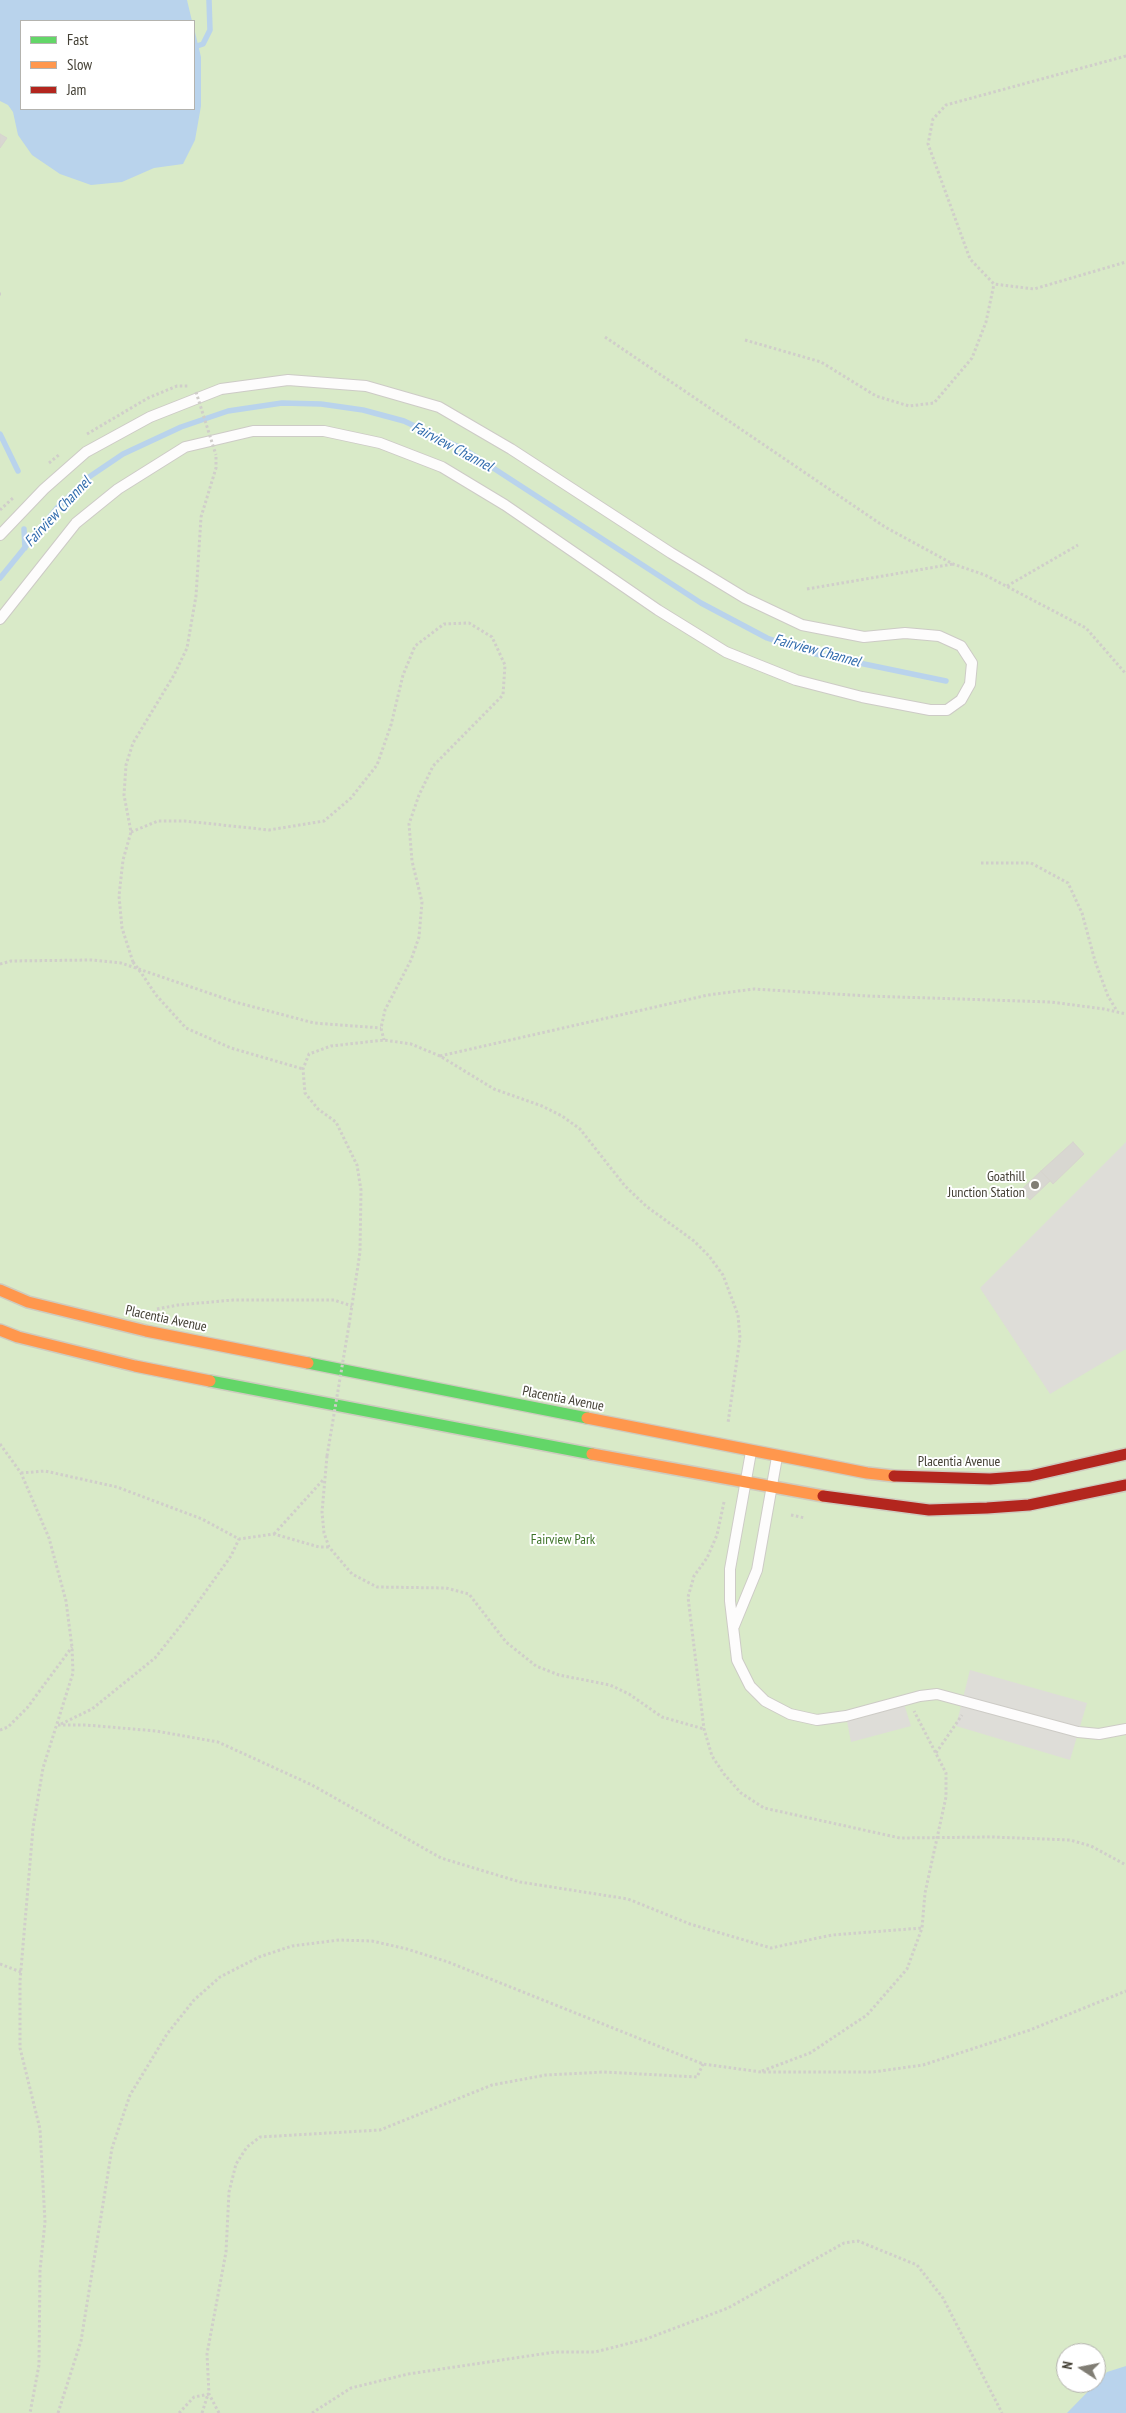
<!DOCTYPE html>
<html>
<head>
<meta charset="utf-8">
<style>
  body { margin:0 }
  #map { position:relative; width:1126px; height:2413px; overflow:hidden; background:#efeee8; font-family:"PT Sans Narrow",sans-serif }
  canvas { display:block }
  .legend { position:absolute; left:20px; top:20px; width:175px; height:90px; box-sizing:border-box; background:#fff; border:1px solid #b4b3ae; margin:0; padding:6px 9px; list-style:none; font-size:15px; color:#444035 }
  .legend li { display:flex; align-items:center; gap:10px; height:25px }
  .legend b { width:25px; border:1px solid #b4b3ae }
  .north { position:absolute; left:1056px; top:2343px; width:50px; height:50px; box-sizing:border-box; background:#fff; border:1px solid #b4b3ae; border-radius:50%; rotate:281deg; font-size:14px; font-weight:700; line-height:20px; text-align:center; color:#444035 }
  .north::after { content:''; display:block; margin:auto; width:18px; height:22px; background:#807d74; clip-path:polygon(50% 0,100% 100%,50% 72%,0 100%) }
</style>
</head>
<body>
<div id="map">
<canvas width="1126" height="2413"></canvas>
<ul class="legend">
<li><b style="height:6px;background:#63d668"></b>Fast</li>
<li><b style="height:6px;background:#ff974d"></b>Slow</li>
<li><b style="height:6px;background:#b3261e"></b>Jam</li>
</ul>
<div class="north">N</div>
</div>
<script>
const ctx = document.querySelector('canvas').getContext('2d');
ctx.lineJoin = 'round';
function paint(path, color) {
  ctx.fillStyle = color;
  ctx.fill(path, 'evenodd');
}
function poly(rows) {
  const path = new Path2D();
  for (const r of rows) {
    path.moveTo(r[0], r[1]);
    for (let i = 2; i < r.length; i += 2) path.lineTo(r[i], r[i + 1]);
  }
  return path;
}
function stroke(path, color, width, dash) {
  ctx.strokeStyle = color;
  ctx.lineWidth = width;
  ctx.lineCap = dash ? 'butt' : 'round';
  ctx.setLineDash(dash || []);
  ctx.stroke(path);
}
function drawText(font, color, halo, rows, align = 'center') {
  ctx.font = font + ' "PT Sans Narrow",sans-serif';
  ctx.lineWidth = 4;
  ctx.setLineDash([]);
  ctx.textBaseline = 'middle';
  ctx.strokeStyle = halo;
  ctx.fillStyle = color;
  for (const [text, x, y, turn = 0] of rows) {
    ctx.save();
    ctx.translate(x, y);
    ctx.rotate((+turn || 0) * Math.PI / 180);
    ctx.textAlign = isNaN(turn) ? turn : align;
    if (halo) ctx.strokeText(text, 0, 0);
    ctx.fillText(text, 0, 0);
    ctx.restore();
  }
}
paint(poly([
  [0,0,1126,0,1126,2413,0,2413],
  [21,21,194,21,194,109,21,109],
  [1066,2353,1096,2353,1096,2383,1066,2383]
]), '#d9eac8');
paint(poly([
  [1126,1142,1126,1349,1050,1394,980,1288],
  [970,1670,1087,1703,1070,1760,956,1726],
  [903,1701,911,1726,851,1742,846,1716]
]), '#deddd8');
paint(poly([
  [0,0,187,0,192,21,21,21,21,109,194,109,194,28,201,57,201,106,195,140,183,164,154,168,122,182,91,185,60,174,32,155,18,135,13,112,8,105,0,101],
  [1126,2366,1126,2413,1067,2413,1107,2372]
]), '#b9d3ec');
stroke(poly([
  [194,47,203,44,210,30,209,0],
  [0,434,18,471],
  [24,529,25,548],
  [0,578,57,508,89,477,123,454,181,427,228,411,282,403,321,404,363,410,404,421,467,451,701,603,767,638,811,653,946,681]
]), '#b9d3ec', 5.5);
const building = poly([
  [0,134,7,138,0,148,0,134],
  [1073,1142,1084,1154,1053,1184,1041,1171,1073,1142],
  [1041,1171,1050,1181,1030,1200,1021,1190,1041,1171]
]);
paint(building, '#d8d7d1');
stroke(building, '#d7d5ce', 1);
const lane = poly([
  [0,535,44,489,86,452,150,417,221,389,288,380,366,386,439,407,511,449,671,553,745,598,802,625,864,637,905,633,939,636,961,646,972,663,970,684,961,700,947,710,930,710,862,697,796,680,726,652,658,610,505,505,442,467,380,443,324,431,253,431,185,447,118,489,76,523,0,619],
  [751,1452,730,1569,730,1601,737,1660,750,1686,765,1701,790,1714,817,1720,846,1716,920,1696,937,1694,1078,1732,1099,1734,1126,1729],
  [734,1626,757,1570,777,1457]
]);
const fast = poly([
  [308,1363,587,1418],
  [210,1381,592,1454]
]);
const slow = poly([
  [0,1290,28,1302,146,1331,308,1363],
  [0,1330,18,1337,135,1366,210,1381],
  [587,1418,867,1473,894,1476],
  [592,1454,823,1496]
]);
const jam = poly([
  [894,1476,990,1479,1030,1476,1126,1454],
  [823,1496,929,1510,987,1508,1029,1505,1126,1485]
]);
stroke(lane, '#cdcbc6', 12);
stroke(fast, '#cecbbf', 14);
stroke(slow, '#cecbbf', 14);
stroke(jam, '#cecbbf', 14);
stroke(poly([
  [1126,56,946,105,933,119,928,144,970,259,994,284,1034,289,1126,262],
  [0,294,1,294],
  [605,337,885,527,953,564,985,575,1086,628,1126,674],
  [745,340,821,362,876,396,909,406,934,403,972,358,986,322,994,284],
  [87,434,148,398,177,386,188,386],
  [49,463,60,454],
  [0,510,14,497],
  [1007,586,1078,545],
  [807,589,953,564],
  [131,832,158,821,185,821,269,830,324,821,351,798,377,765,391,725,403,675,415,646,444,624,469,623,492,637,505,665,503,695,433,766,419,795,409,824,412,861,422,902,419,937,411,960,385,1010,381,1028,384,1040],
  [981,863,1031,863,1068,883,1082,913,1095,961,1108,996,1117,1011],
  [133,962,122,928,119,896,123,860,131,832,124,795,126,765,133,743,174,675,187,648,196,596,201,517,216,468,216,455],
  [0,964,11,961,92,960,121,963,235,1002,314,1023,381,1028],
  [142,974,156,995,186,1028,231,1048,303,1069],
  [440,1056,708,995,754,989,868,996,1051,1002,1104,1009,1126,1014],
  [157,1309,178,1305,233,1300,334,1300,352,1306],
  [349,1325,360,1252,361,1190,357,1165,336,1122,318,1109,305,1093,303,1069,309,1054,331,1046,384,1040,411,1044,440,1056,494,1089,542,1106,562,1116,580,1129,625,1186,646,1206,694,1241,709,1256,723,1275,738,1315,740,1338,728,1423],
  [0,1444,21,1473,49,1538,66,1601,72,1647,73,1673,43,1768,33,1828,20,1981,20,2048,40,2129,45,2222,40,2270,39,2365,30,2413],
  [327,1456,322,1512,324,1533,329,1547,352,1574,377,1587,446,1588,469,1594,506,1642,536,1666,559,1675,610,1685,629,1694,662,1717,704,1729],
  [21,1473,45,1471,117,1487,202,1519,239,1539,274,1534,319,1547,329,1547],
  [724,1502,717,1535,707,1558,694,1576,688,1597,704,1729,712,1756,724,1774,741,1793,764,1808,900,1838,992,1837,1070,1840,1091,1846,1126,1865],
  [791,1515,805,1518],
  [274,1534,323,1480],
  [61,1724,92,1709,155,1658,186,1619,231,1556,239,1539],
  [58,1725,86,1725,156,1731,218,1742,312,1785,441,1858,520,1882,628,1899,690,1924,771,1948,832,1935,922,1928],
  [0,1730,8,1727,27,1708,72,1647],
  [936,1753,962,1715],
  [0,1964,21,1972],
  [762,2071,810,2053,867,2015,907,1969,922,1928,925,1893,946,1797,946,1773,914,1711],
  [58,2413,81,2341,112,2148,130,2095,167,2034,194,2000,220,1977,259,1957,292,1946,339,1940,372,1941,407,1949,448,1962,703,2064,761,2072,873,2072,923,2065,1030,2030,1126,1991],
  [179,2413,194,2397,209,2394],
  [202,2413,208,2394],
  [219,2413,209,2394,207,2354,226,2252,229,2192,236,2164,247,2147,260,2137,380,2130,492,2085,546,2075,604,2072,697,2077,703,2064],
  [312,2413,351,2388,408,2374,555,2352,595,2352,646,2339,728,2308,844,2243,858,2241,917,2265,943,2298,1002,2413]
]), '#d0ceca', 3, [2.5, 2.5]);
stroke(lane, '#fdfcfc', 10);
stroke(fast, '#63d668', 11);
stroke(slow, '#ff974d', 11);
stroke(jam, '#b3261e', 11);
stroke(poly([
  [196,392,216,455],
  [133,962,142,974],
  [327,1456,349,1325]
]), '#d0ceca', 3, [2.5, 2.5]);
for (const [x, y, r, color] of [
  [1035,1185,5,"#807d74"]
]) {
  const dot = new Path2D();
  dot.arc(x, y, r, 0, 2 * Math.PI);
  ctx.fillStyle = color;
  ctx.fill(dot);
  stroke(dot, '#fff', 2);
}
drawText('14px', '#444035', '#fff', [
  ["Goathill",1025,1177],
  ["Junction Station",1025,1193]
], 'right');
drawText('14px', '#444035', '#fff', [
  ["Placentia Avenue",166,1319,12],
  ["Placentia Avenue",563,1399,11],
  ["Placentia Avenue",959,1462]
]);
drawText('14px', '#3f742a', '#fff', [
  ["Fairview Park",563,1540]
]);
drawText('italic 15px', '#316cad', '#fff', [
  ["Fairview Channel",452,447,28],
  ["Fairview Channel",58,512,-47],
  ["Fairview Channel",817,651,15]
]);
</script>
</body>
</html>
